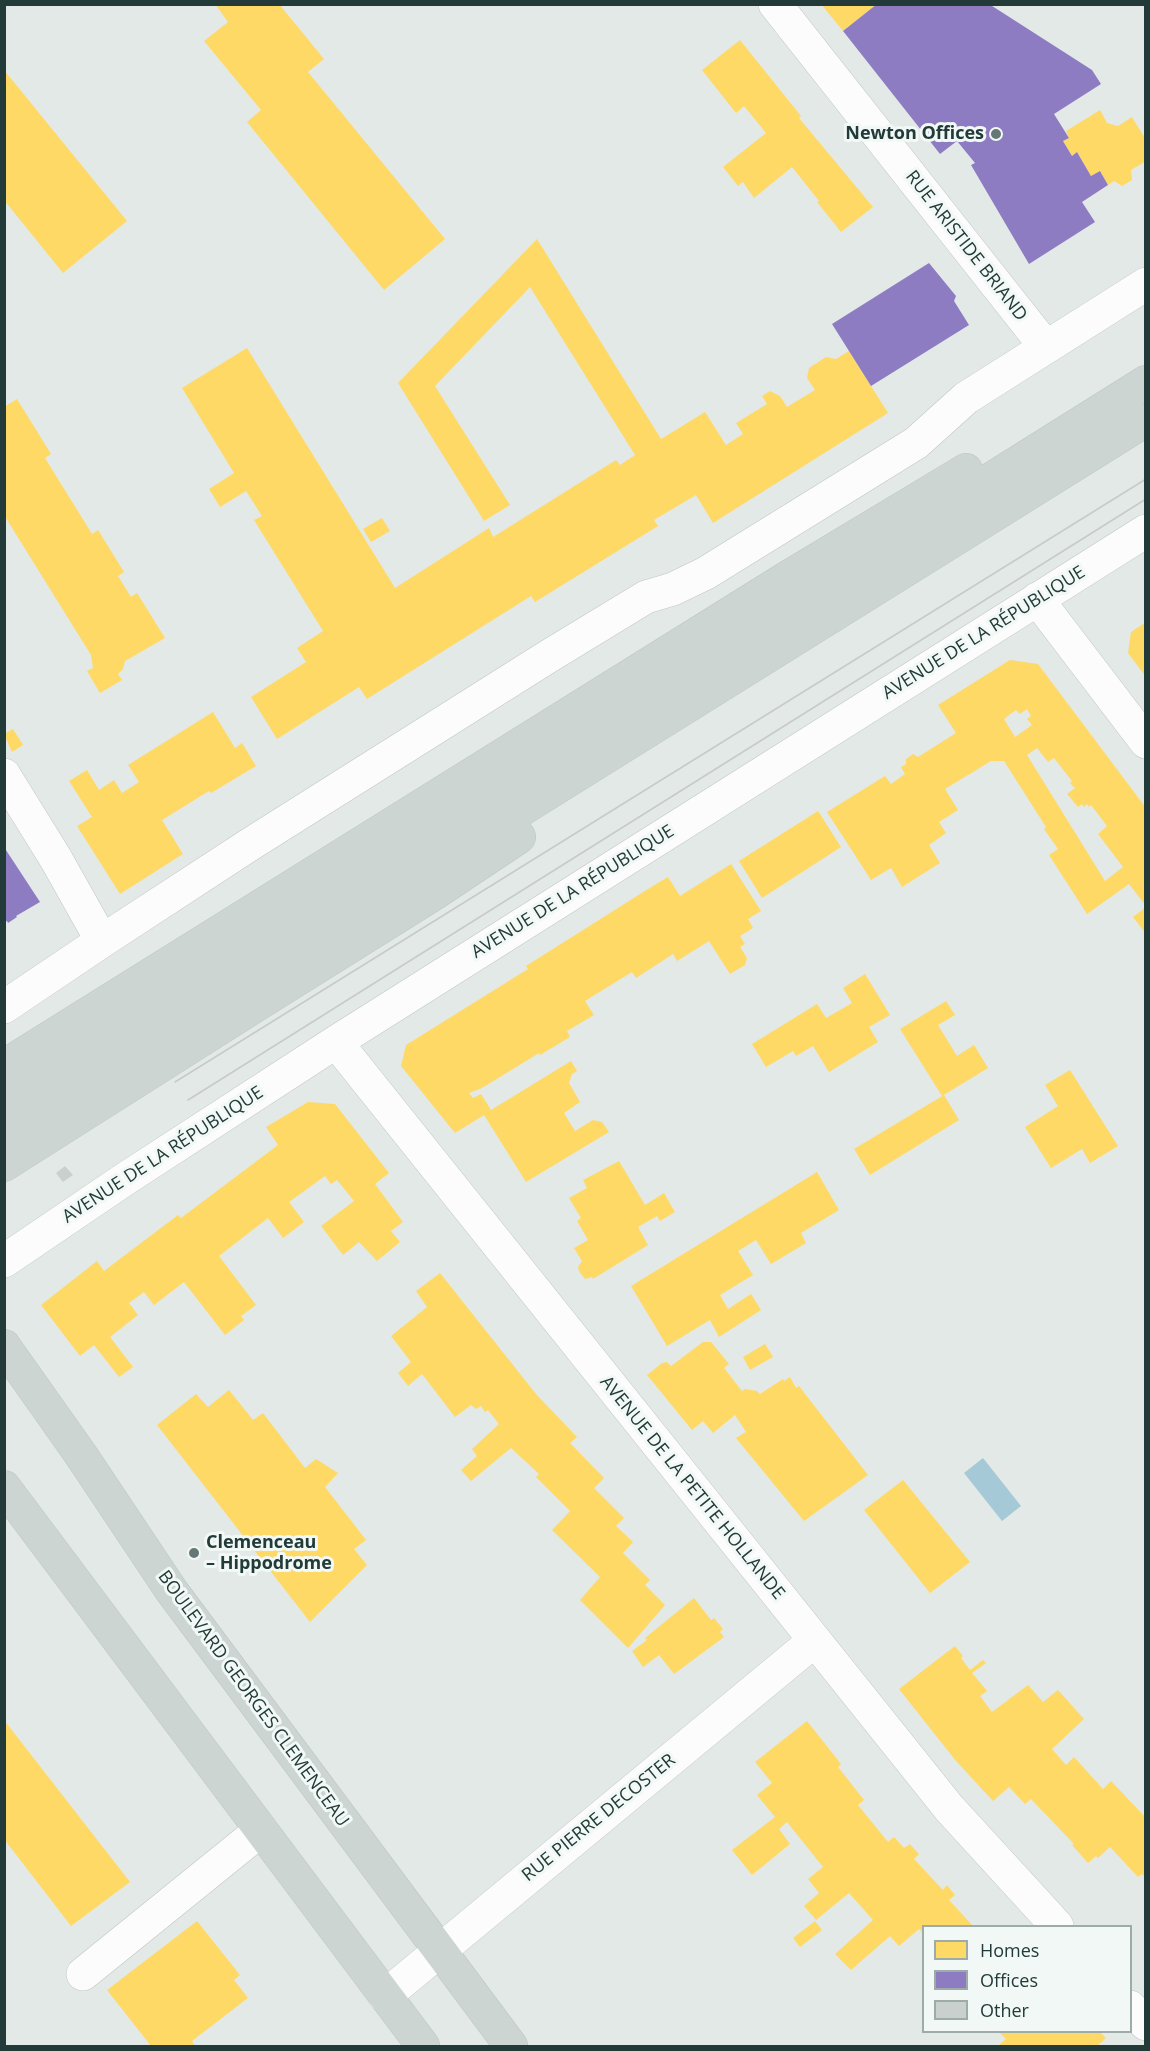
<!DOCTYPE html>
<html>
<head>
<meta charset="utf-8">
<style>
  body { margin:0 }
  #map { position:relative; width:1150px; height:2051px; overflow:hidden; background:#e3e9e7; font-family:"Open Sans",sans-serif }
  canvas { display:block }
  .frame { position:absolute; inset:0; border:6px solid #223b38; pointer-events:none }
  .legend { position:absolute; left:922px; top:1925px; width:210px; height:108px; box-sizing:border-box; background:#f1f8f5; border:2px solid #9eaca9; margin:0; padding:8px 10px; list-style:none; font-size:18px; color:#223b38 }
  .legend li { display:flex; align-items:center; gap:12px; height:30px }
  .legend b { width:30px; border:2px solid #9eaca9 }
</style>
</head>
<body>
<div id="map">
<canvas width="1150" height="2051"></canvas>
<div class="frame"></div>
<ul class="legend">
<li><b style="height:16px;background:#ffd966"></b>Homes</li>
<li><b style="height:16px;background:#8e7cc3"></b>Offices</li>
<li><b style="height:16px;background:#cad0ce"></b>Other</li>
</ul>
</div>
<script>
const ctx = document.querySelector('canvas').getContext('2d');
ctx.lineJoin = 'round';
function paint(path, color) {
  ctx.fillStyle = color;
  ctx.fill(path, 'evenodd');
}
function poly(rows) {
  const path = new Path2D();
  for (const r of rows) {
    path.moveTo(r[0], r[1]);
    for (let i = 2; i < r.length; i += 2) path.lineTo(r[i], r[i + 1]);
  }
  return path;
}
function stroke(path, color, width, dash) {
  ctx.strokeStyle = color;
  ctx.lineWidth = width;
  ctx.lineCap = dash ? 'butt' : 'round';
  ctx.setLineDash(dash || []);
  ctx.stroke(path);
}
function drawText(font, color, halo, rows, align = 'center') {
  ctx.font = font + ' "Open Sans",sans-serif';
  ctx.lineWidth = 6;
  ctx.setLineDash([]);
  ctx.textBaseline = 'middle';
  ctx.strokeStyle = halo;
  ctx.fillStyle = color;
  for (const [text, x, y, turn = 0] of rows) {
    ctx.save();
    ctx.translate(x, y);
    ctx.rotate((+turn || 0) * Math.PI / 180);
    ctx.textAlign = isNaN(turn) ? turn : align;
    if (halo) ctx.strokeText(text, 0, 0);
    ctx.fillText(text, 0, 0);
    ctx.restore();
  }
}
paint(poly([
  [983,1458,1021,1506,1002,1521,964,1473]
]), '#a5c9d6');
paint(poly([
  [215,4,279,4,324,59,308,72,445,239,384,290,247,122,261,110,204,41,228,22],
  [821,4,877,4,843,31],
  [740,40,801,116,799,118,873,207,841,232,817,202,819,201,792,167,754,198,743,182,738,186,723,167,766,133,744,106,736,113,702,70],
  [4,70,127,221,63,273,4,200],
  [1100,110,1107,123,1118,126,1132,117,1146,140,1146,161,1131,170,1132,180,1122,186,1114,181,1108,185,1100,171,1091,176,1077,152,1072,156,1063,141,1069,138,1066,131],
  [537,239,661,439,705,412,726,445,743,434,736,423,767,404,762,396,770,391,780,396,787,407,815,390,807,378,809,368,826,357,836,359,849,351,888,413,713,523,696,495,654,520,658,526,535,602,531,596,367,699,359,687,277,739,251,697,306,662,297,648,323,631,254,520,262,516,246,491,220,507,209,489,234,473,182,388,247,348,395,588,489,528,493,537,616,460,620,465,635,455,530,287,435,386,510,505,484,521,398,383],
  [17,399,51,454,45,458,92,534,98,530,124,572,118,576,131,597,137,593,165,638,125,661,123,669,118,674,122,680,100,693,87,671,93,668,91,655,4,515,4,407],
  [382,518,390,531,371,542,363,529],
  [1146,622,1146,677,1128,653,1131,632],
  [1010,660,1038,664,1146,808,1146,906,1129,884,1087,914,1049,855,1058,849,1044,829,1046,827,1004,761,991,761,945,789,958,810,939,822,946,833,929,845,940,863,902,887,891,868,871,880,827,812,885,776,891,784,905,774,901,767,906,764,906,759,913,754,918,757,956,733,938,705],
  [1027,709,1031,716,1027,719,1032,725,1015,737,1004,719,1016,710,1020,714],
  [1037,748,1048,762,1054,758,1072,781,1070,783,1075,788,1067,794,1078,807,1082,804,1084,807,1087,804,1089,807,1091,805,1107,826,1098,834,1123,867,1105,881,1027,755],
  [213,712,235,748,242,743,256,766,211,793,209,791,162,820,183,854,120,894,77,826,92,817,69,781,87,770,99,790,114,780,122,793,139,782,128,765],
  [13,729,23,745,12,752,4,734],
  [818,811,841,847,762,898,739,861],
  [731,864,761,911,748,919,753,928,740,936,745,944,740,947,747,958,745,965,730,974,709,941,677,961,673,954,636,978,632,972,585,1001,594,1015,567,1031,570,1037,540,1055,539,1053,482,1088,469,1093,473,1098,481,1094,491,1110,571,1061,577,1071,572,1074,569,1083,580,1102,564,1113,575,1131,593,1120,602,1122,609,1132,526,1182,484,1115,455,1133,401,1066,406,1045,528,969,526,966,648,889,668,877,680,896],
  [1146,907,1146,934,1133,917],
  [865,974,890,1015,869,1027,878,1042,829,1072,813,1046,796,1056,793,1051,766,1067,752,1044,817,1004,826,1018,852,1003,843,988],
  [946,1001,955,1015,938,1025,957,1056,974,1045,988,1068,942,1096,900,1029],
  [1070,1070,1118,1146,1090,1163,1082,1149,1051,1168,1025,1127,1058,1106,1045,1085],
  [944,1095,959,1120,870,1175,854,1149],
  [308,1102,335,1104,389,1173,375,1184,403,1222,391,1231,400,1242,377,1261,359,1242,343,1255,321,1226,354,1201,337,1180,331,1184,325,1176,289,1202,304,1222,283,1238,268,1218,219,1256,256,1305,241,1316,244,1320,225,1335,184,1282,154,1305,144,1292,129,1303,138,1315,110,1337,133,1367,122,1375,119,1377,94,1345,80,1356,41,1305,97,1261,104,1271,178,1215,181,1218,278,1145,266,1127],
  [619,1161,645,1205,664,1193,675,1212,660,1221,657,1216,638,1227,648,1245,593,1279,592,1277,585,1279,579,1271,578,1267,582,1261,574,1248,588,1240,577,1221,581,1218,569,1198,587,1188,583,1180],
  [817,1172,839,1210,801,1233,806,1243,771,1264,756,1240,738,1251,753,1275,720,1295,728,1309,751,1294,761,1310,719,1337,710,1320,667,1346,631,1286],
  [440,1273,536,1394,577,1437,570,1443,604,1478,594,1488,624,1518,616,1526,633,1542,623,1553,650,1580,645,1585,665,1605,628,1648,580,1600,600,1577,552,1530,570,1511,536,1477,539,1474,511,1448,471,1481,461,1470,477,1456,472,1449,499,1424,488,1410,485,1412,481,1406,476,1409,471,1405,455,1417,422,1374,408,1386,398,1373,411,1362,391,1336,427,1307,416,1291],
  [703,1342,711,1342,729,1364,724,1368,742,1391,745,1389,757,1391,760,1394,783,1379,784,1381,790,1377,796,1388,799,1386,868,1475,804,1521,736,1438,746,1432,735,1415,713,1433,703,1421,692,1430,647,1375,662,1363,667,1362,671,1366],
  [765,1344,773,1357,750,1370,743,1357],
  [229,1390,253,1420,263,1413,305,1468,316,1459,338,1473,325,1487,366,1540,354,1549,367,1565,310,1622,157,1425,196,1394,208,1407],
  [903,1480,970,1562,930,1593,864,1510],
  [694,1598,711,1620,714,1618,723,1629,720,1632,724,1637,674,1674,659,1655,643,1667,632,1651,647,1640,645,1638],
  [955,1646,963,1656,961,1658,970,1670,983,1660,986,1663,972,1673,987,1691,980,1696,992,1712,1028,1685,1043,1702,1058,1690,1084,1719,1052,1749,1066,1765,1074,1757,1103,1789,1111,1781,1146,1818,1146,1878,1142,1874,1138,1877,1110,1847,1098,1858,1096,1856,1088,1863,1072,1845,1074,1844,1031,1799,1025,1804,1009,1787,993,1801,956,1761,899,1689],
  [4,1720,130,1882,71,1926,4,1839],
  [807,1721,841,1764,838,1767,864,1800,858,1805,888,1842,894,1837,904,1848,910,1844,919,1854,914,1859,943,1890,947,1885,955,1895,949,1900,973,1926,924,1926,924,1934,919,1929,899,1946,890,1936,851,1970,835,1954,873,1920,849,1893,816,1920,804,1906,819,1893,808,1879,823,1867,787,1822,779,1829,790,1844,752,1875,732,1850,775,1817,757,1795,772,1783,755,1762],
  [197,1921,240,1975,234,1980,248,1998,192,2041,195,2046,151,2046,107,1990],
  [815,1921,822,1930,800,1947,793,1938],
  [999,2032,1100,2032,1106,2038,1097,2046,1001,2046,999,2045,1006,2039]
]), '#ffd966');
paint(poly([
  [877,4,989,4,1092,70,1101,84,1054,114,1069,138,1063,141,1072,156,1077,152,1091,176,1100,171,1108,185,1082,202,1095,222,1029,264,971,165,975,163,957,141,940,154,843,31],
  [929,263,956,296,954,301,969,325,871,386,832,324],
  [4,847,40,902,16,916,17,917,8,923,7,921,4,922]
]), '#8e7cc3');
paint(poly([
  [65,1166,73,1175,63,1182,56,1173]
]), '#cad0ce');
const minor = poly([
  [775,4,1045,346],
  [1037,599,1146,742],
  [4,775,56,859,102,941],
  [4,1007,102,941,249,845,549,656,646,597,673,589,706,573,916,443,966,398,1146,284],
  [336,1042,949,1808,1057,1926],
  [4,1261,125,1179,336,1042,1146,531],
  [83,1974,261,1830],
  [385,1996,814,1641],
  [1130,2007,1146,2024]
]);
const major = poly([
  [4,1066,785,579,966,470],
  [4,1098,1146,382],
  [4,1134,165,1032,1146,420],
  [4,1165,258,1004,435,893,519,837],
  [4,1346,81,1455,171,1590,511,2046],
  [4,1487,423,2046]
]);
stroke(minor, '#c0c6c4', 34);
stroke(major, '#bcc5c3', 34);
stroke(minor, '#fbfcfb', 33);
stroke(major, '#cdd5d3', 33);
stroke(poly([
  [175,1082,1146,479],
  [188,1100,1146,499]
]), '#c7caca', 1.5);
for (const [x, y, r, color] of [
  [996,134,6,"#667875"],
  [194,1553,6,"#667875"]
]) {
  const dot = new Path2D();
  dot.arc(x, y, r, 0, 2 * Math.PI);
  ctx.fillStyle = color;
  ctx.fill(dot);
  stroke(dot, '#f1f8f5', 2);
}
drawText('bold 18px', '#223b38', '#f1f8f5', [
  ["Newton Offices",984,134],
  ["Clemenceau",206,1543,"left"],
  ["– Hippodrome",206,1564,"left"]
], 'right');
drawText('18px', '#223b38', '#f1f8f5', [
  ["RUE ARISTIDE BRIAND",966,246,52],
  ["AVENUE DE LA RÉPUBLIQUE",984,633,-32],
  ["AVENUE DE LA RÉPUBLIQUE",573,892,-32],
  ["AVENUE DE LA RÉPUBLIQUE",163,1155,-33],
  ["AVENUE DE LA PETITE HOLLANDE",692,1488,51],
  ["BOULEVARD GEORGES CLEMENCEAU",253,1699,54],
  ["RUE PIERRE DECOSTER",599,1818,-39]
]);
</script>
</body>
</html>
